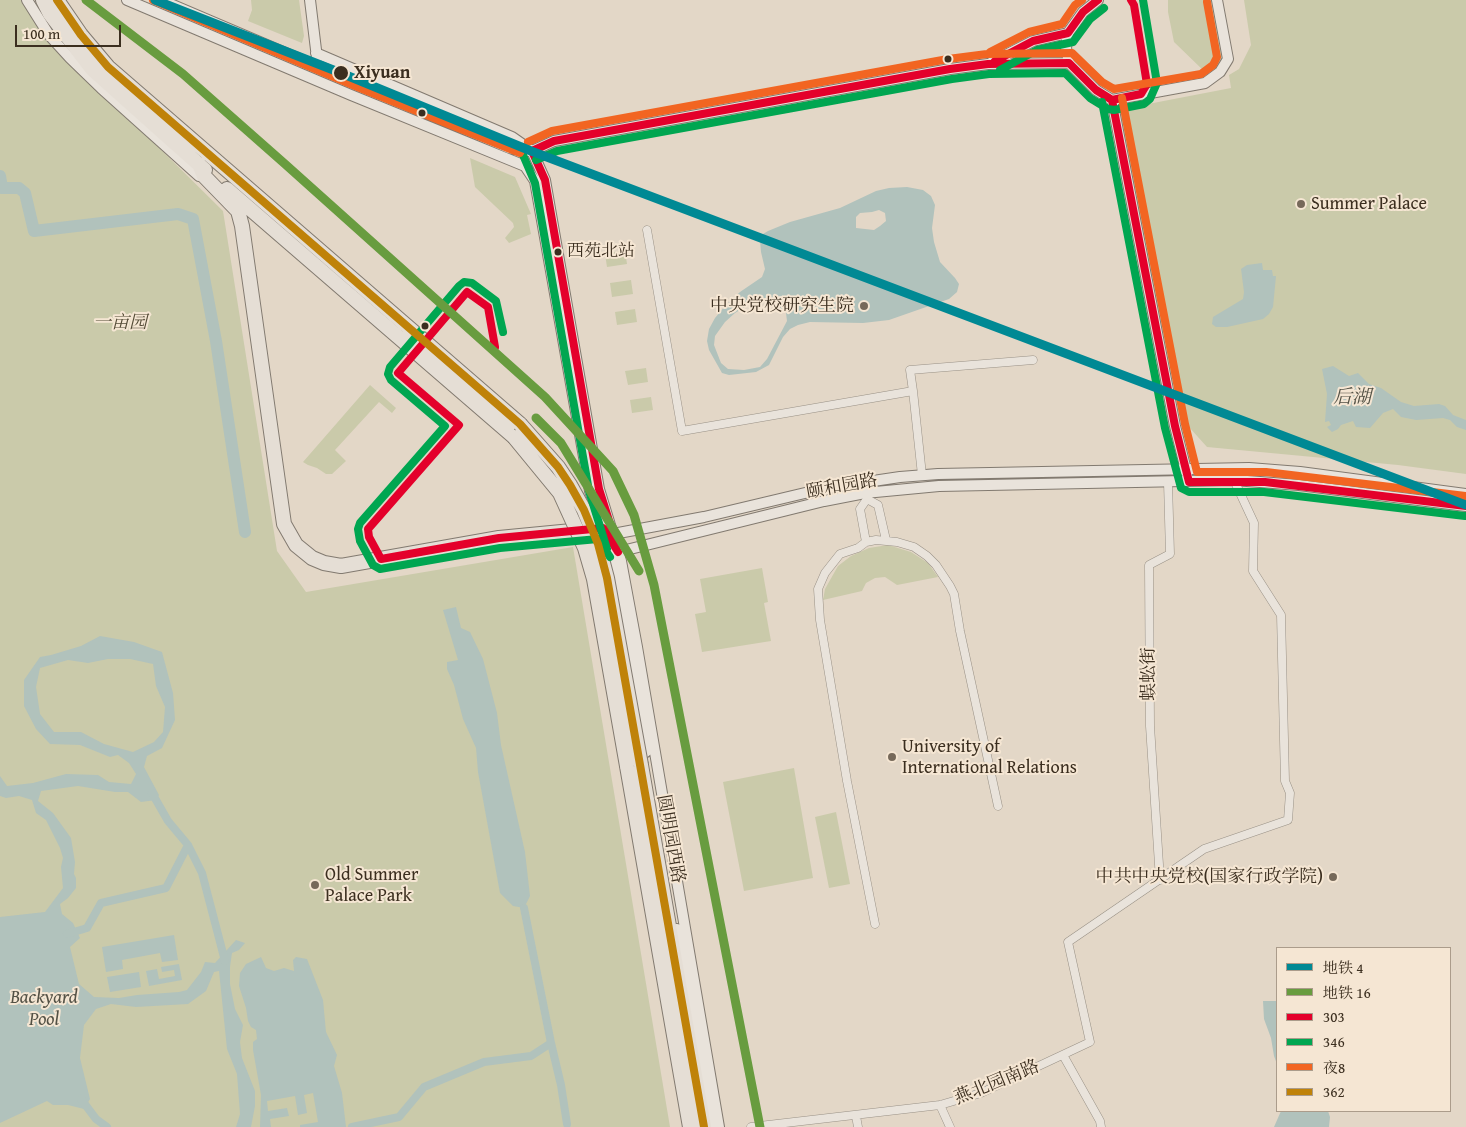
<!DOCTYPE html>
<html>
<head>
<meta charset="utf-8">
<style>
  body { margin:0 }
  #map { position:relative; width:1466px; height:1127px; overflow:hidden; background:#e3d7c7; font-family:"Gentium Book Plus","Noto Serif SC",serif }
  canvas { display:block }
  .legend { position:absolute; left:1276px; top:947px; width:175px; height:165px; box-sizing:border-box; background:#f5e6d3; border:1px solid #ab9c8b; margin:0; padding:6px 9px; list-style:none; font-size:15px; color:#3b2e1f }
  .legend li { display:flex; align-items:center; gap:10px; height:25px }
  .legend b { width:25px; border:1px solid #ab9c8b }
  .scale { position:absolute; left:15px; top:25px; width:106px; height:22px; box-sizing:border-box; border:2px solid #3b2e1f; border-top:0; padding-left:6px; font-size:15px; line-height:18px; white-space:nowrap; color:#3b2e1f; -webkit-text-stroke:4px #f5e6d3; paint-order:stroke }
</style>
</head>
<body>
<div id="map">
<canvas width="1466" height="1127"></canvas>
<ul class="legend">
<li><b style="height:6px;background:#008994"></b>地铁 4</li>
<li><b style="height:6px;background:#689c3f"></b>地铁 16</li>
<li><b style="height:6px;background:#e4002b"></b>303</li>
<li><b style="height:6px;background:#00a651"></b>346</li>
<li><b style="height:6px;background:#f26522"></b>夜8</li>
<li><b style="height:6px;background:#bf8209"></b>362</li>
</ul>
<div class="scale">100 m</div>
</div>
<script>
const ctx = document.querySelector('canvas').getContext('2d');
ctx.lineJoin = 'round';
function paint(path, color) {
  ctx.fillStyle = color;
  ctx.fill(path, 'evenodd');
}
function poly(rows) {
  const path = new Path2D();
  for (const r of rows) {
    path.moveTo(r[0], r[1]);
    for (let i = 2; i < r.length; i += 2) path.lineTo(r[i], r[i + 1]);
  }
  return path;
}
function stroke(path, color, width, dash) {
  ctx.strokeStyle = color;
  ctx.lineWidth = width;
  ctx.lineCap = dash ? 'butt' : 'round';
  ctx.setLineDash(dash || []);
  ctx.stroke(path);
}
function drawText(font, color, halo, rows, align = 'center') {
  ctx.font = font + ' "Gentium Book Plus","Noto Serif SC",serif';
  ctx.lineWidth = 4;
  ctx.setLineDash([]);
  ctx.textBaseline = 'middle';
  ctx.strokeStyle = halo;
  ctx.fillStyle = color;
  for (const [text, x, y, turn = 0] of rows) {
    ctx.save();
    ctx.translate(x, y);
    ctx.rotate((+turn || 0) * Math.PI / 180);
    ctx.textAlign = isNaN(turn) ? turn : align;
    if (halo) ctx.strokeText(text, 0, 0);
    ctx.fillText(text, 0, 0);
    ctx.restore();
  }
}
paint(poly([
  [0,0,24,0,44,34,223,211,277,551,306,592,573,547,670,1127,0,1127],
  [251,0,299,0,304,36,302,43,248,21,252,10],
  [1168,0,1213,0,1223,56,1219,65,1212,73,1205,72,1174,42,1168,12],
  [1244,0,1466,0,1466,474,1398,465,1207,447,1180,417,1117,110,1231,88,1229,75,1239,69,1251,45],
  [470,158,515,177,531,214,527,215,531,234,509,243,505,238,514,227,513,223,475,187],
  [625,250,627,264,607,267,605,254],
  [631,280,633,294,612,297,610,283],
  [635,309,637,322,617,325,615,312],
  [646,368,648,382,628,385,625,371],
  [370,385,396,408,392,413,379,402,335,450,346,461,332,474,326,474,317,468,308,465,303,462],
  [651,397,653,410,632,413,630,400],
  [888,545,911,552,928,563,938,577,897,585,885,577,875,578,866,583,862,591,823,600,825,589,838,566,851,556,869,548],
  [762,568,768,602,764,603,771,641,702,652,695,614,706,612,700,579],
  [794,768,813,878,744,891,723,782],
  [836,812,850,884,829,888,815,817]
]), '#cacaaa');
paint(poly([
  [907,187,923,190,931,196,935,205,932,228,934,242,940,262,955,278,959,284,957,292,949,299,889,320,863,323,810,322,798,325,790,329,783,337,769,365,756,372,729,375,722,373,709,350,707,341,709,329,715,318,725,306,740,292,762,277,765,269,761,252,760,240,763,234,768,231,790,222,840,208,876,191,889,188],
  [879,210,885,213,886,221,880,226,874,230,856,228,856,217,860,213,872,212],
  [769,298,786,313,787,321,767,359,760,367,744,370,728,369,721,363,714,345,715,336,725,322,735,313,751,303,761,299],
  [1262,263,1263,270,1272,270,1273,276,1276,276,1273,307,1269,314,1263,319,1227,327,1216,327,1212,324,1213,317,1243,299,1244,292,1241,269,1247,265],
  [1333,366,1349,376,1358,373,1369,384,1381,388,1401,402,1414,406,1439,404,1445,406,1453,415,1466,420,1466,430,1457,427,1450,420,1443,418,1416,420,1401,417,1393,409,1383,413,1370,428,1356,427,1353,421,1341,425,1338,429,1332,432,1327,427,1331,425,1329,421,1325,422,1327,394,1322,369],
  [456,607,461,628,470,632,483,659,497,713,501,745,525,852,530,896,524,908,513,906,500,893,478,772,476,748,463,719,454,685,447,669,447,662,458,660,443,610],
  [100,636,134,642,162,652,173,693,175,720,162,748,147,756,144,767,159,795,156,800,141,802,128,792,115,792,78,786,41,791,38,801,53,813,71,838,75,862,74,874,76,878,76,888,68,898,60,904,62,914,73,923,80,938,70,947,79,984,94,997,119,998,137,995,179,992,187,990,201,972,205,962,215,963,236,940,245,943,239,950,232,953,230,967,230,984,235,1009,243,1025,240,1042,242,1058,255,1091,255,1106,251,1127,236,1127,240,1114,237,1074,227,1049,219,971,214,972,206,991,188,1004,136,1007,111,1004,96,1009,84,1025,80,1058,90,1099,84,1109,68,1105,53,1105,47,1101,0,1123,0,917,45,912,63,888,61,867,63,858,60,848,46,820,36,813,32,800,19,796,6,798,0,796,0,776,7,786,33,783,66,774,98,775,109,782,131,784,136,774,129,763,118,755,110,757,80,745,50,744,36,729,24,706,24,680,40,657,51,655,81,646],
  [108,659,130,659,153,664,156,686,165,707,163,732,154,742,133,752,104,744,81,732,54,732,40,714,36,687,40,668,68,660,88,663],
  [174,935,178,960,162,962,160,953,122,960,123,969,106,972,102,947],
  [261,957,266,968,274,971,284,968,294,971,293,960,296,957,307,959,323,1000,326,1032,337,1055,334,1066,342,1093,346,1127,300,1127,300,1125,318,1122,313,1093,304,1095,307,1113,298,1115,295,1096,267,1101,268,1111,287,1108,289,1116,270,1119,271,1127,260,1127,261,1095,253,1050,253,1042,257,1039,256,1030,251,1027,248,1021,246,1008,239,986,240,973,246,964],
  [179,964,182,980,149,986,146,971,157,969,159,979,175,976,174,970,162,972,161,967],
  [139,972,141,987,110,992,107,977],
  [1263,1001,1277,1001,1277,1064,1274,1056,1271,1038,1264,1019],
  [1281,1111,1328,1111,1330,1117,1329,1127,1274,1127]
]), '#b1c2bc');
stroke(poly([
  [152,793,168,821,188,845,202,873,225,961],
  [524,908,551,1043],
  [67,934,87,928,101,903,166,888,188,845],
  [81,1099,96,1119,107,1127],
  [352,1127,399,1117,424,1087,484,1062,531,1056,551,1043,561,1085,567,1124]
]), '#b1c2bc', 8);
stroke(poly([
  [0,176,2,188,19,188,25,193,34,231,178,214,193,219,216,341,245,532]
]), '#b1c2bc', 12);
const street = poly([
  [647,230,682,431,913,391,922,475],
  [913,391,910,370,1033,360],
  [865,493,867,499,860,509,866,542],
  [867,499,878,505,886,540],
  [1160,880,1150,726,1149,565,1170,554,1168,482],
  [875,924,847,781,820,620,818,589,825,573,840,554,858,548,866,542,876,540,897,542,914,547,927,556,936,565,950,586,954,594,960,631,998,806],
  [1063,1055,1100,1121,1101,1127],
  [940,1105,950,1127],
  [856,1116,858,1127],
  [751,1127,940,1105,981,1093,1090,1042,1068,942,1204,849,1288,820,1290,793,1285,781,1281,615,1253,571,1254,523,1234,480]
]);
const secondary = poly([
  [27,0,49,35,70,58,101,88,199,176],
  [127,0,351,95,525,166,535,181,590,491,610,547,646,752],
  [161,0,509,148,529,151],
  [310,0,317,58],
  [1098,0,1083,12,1068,33,1066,48,1069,63,1096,90,1112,100,1205,83,1220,72,1228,59,1217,0],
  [316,53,512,137,532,151,545,180,599,489,621,561,637,647,719,1127],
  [992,62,1033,41,1068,33],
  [1112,100,1175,426,1187,474],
  [532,151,554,141,950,69,988,64,1069,63],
  [613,534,704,517,826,488,900,477,938,474,1249,468,1300,472,1466,494],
  [618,552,824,501,865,493,939,486,1234,480,1299,485,1466,506],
  [677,929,711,1127]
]);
const highway = poly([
  [43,0,50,14,92,69,205,170],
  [57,0,81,35,108,67,520,424],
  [199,164,204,176,238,211,242,226,284,524,296,545,312,558,324,563,341,566,499,538,603,528],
  [227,189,514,437],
  [641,765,704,1127],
  [627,766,690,1127]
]);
stroke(street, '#999186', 9);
stroke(secondary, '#827a70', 12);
stroke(highway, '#827a70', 16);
stroke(street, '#e9e3db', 8);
stroke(secondary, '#e9e3db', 10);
stroke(highway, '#e5ded5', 14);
const highwayBridge = poly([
  [520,424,558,467,570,485,584,510,598,544,607,578,641,765],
  [514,437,560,493,585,548,594,579,627,766]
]);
stroke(highwayBridge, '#827a70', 16, []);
stroke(highwayBridge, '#e5ded5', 14);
stroke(poly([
  [995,61,1033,41,1068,33,1083,12,1098,0],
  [1112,100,1175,426,1189,482,1265,482,1466,506],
  [532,151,554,141,950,69,988,64,1069,63,1096,90,1112,100,1141,94,1147,84,1134,5,1131,0],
  [532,151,545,180,599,489,617,546],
  [495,347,488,307,467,292,398,373,459,425,368,529,369,537,381,559,499,538,603,528,618,552]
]), '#e4002b', 8);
stroke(poly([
  [1000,70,1037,50,1073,42,1090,19,1104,8],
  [1102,102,1165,428,1181,488,1189,492,1264,492,1465,516],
  [523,155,535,183,589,491,607,549],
  [536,160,557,151,952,79,989,74,1065,73,1090,98,1108,109,1114,110,1144,104,1150,99,1157,83,1143,0],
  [503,332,496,301,472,283,464,282,459,286,390,367,388,374,391,380,445,426,360,523,358,529,360,541,373,565,380,569,500,548,598,539,610,557]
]), '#00a651', 8);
stroke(poly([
  [153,0,355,86,520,153,523,147],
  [990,52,1029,32,1062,24,1075,5,1082,0],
  [1122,98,1185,424,1197,472,1266,472,1466,496],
  [528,142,552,131,948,59,987,54,1072,53,1102,82,1114,89,1201,74,1213,65,1217,57,1207,2]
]), '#f26522', 8);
stroke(poly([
  [57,0,81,35,108,67,520,424,558,467,570,485,584,510,598,544,607,578,704,1127]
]), '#bf8209', 8);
stroke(poly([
  [155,0,341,73,531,151,1466,505]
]), '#008994', 9);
stroke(poly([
  [86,0,183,74,285,164,545,397,613,471,634,515,654,585,760,1127],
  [536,418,561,443,639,571]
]), '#689c3f', 9);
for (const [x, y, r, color] of [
  [948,59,4.5,"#3b2e1f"],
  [341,73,8,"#3b2e1f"],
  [422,113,4.5,"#3b2e1f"],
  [1301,204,5,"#76695a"],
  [558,252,4.5,"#3b2e1f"],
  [864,306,5,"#76695a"],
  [425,326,4.5,"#3b2e1f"],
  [892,757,5,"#76695a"],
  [1333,877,5,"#76695a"],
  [315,885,5,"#76695a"]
]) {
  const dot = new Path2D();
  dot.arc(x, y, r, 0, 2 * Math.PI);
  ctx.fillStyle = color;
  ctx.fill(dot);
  stroke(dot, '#f5e6d3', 2);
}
drawText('17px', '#3b2e1f', '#f5e6d3', [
  ["西苑北站",567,252]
], 'left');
drawText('bold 18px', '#3b2e1f', '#f5e6d3', [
  ["Xiyuan",354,73]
], 'left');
drawText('18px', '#3b2e1f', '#f5e6d3', [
  ["Summer Palace",1311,204],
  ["中央党校研究生院",854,306,"right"],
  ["University of",902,747],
  ["International Relations",902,768],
  ["Old Summer",325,875],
  ["Palace Park",325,896],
  ["中共中央党校(国家行政学院)",1323,877,"right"]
], 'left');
drawText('italic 18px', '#544b36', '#f5e6d3', [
  ["一亩园",120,323]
]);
drawText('18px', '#3b2e1f', '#f5e6d3', [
  ["颐和园路",842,487,-10],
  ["蜈蚣街",1149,674,-90],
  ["圆明园西路",670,839,80],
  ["燕北园南路",997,1083,-22]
]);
drawText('italic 19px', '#535145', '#f5e6d3', [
  ["后湖",1352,398],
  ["Backyard",44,998],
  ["Pool",44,1020]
]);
</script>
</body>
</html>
